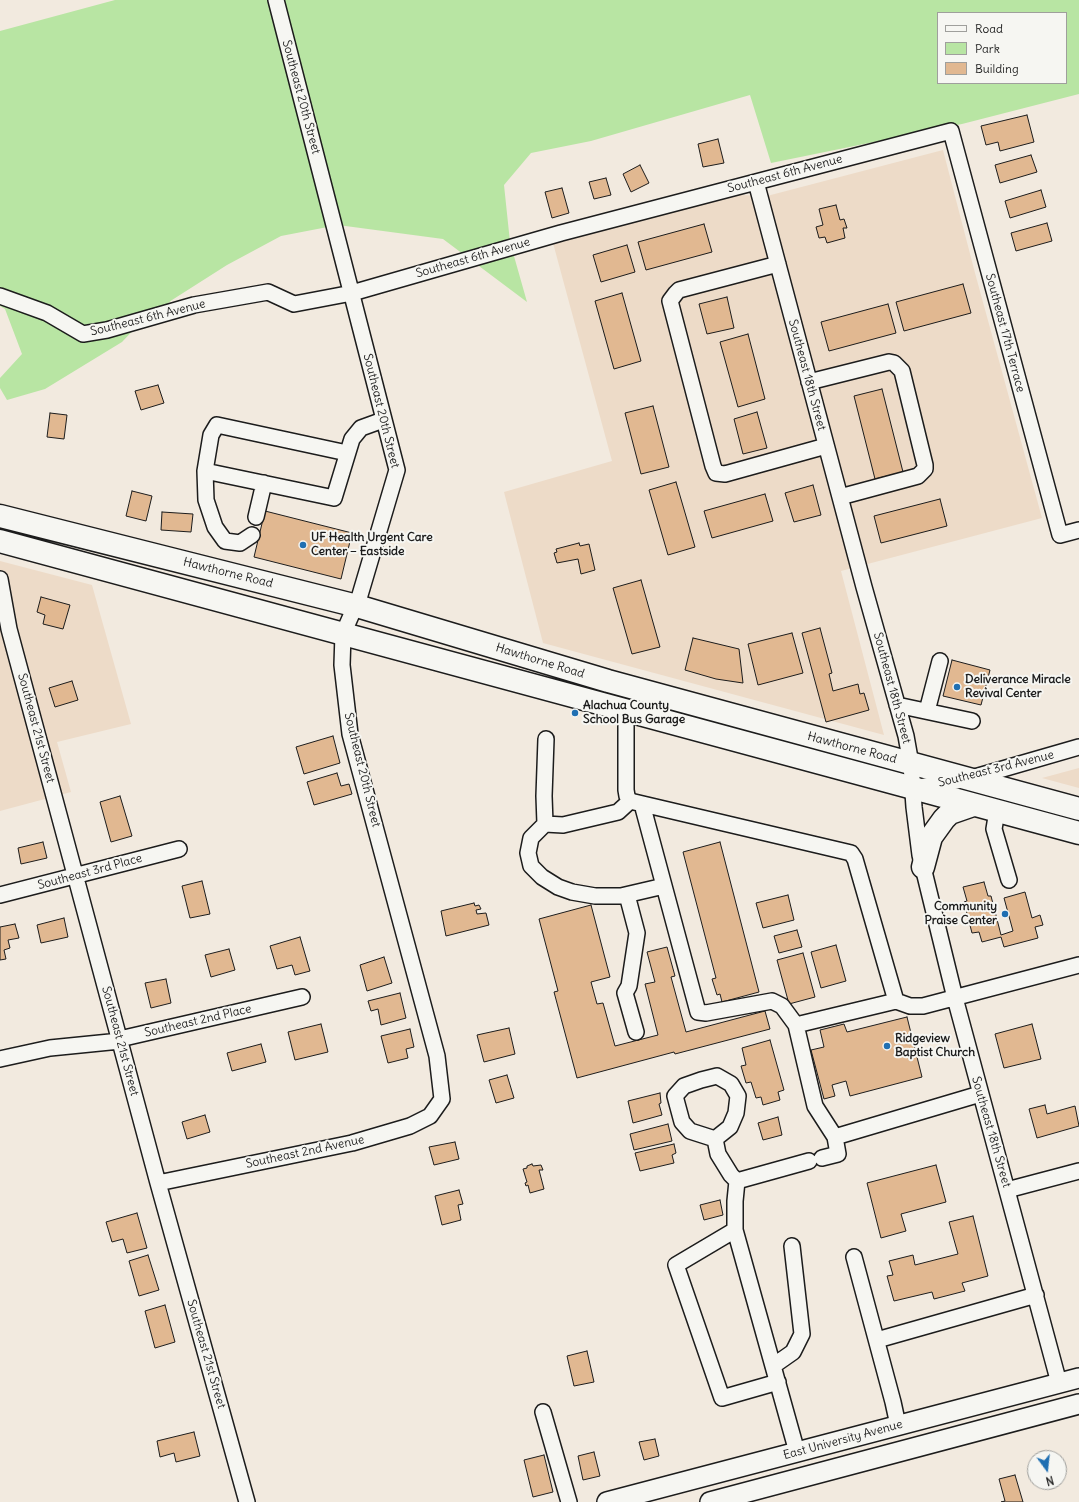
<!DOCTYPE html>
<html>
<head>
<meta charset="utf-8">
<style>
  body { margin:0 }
  #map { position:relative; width:1079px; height:1502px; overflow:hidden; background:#f2eadf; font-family:Delius,sans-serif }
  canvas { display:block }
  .legend { position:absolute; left:937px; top:12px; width:130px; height:72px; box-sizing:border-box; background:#f6f6f2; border:1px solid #9f9f9c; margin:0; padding:5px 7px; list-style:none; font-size:12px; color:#1c1c1c }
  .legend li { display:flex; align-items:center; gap:8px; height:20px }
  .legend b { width:20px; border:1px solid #9f9f9c }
  .north { position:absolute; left:1027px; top:1450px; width:40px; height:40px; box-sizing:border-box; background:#f6f6f2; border:1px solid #9f9f9c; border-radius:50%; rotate:165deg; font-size:11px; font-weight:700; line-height:16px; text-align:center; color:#1c1c1c }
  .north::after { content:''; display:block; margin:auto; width:14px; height:18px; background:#1f6fb2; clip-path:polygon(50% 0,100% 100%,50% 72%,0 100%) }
</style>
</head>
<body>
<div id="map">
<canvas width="1079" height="1502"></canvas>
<ul class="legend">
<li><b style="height:5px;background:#f6f6f2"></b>Road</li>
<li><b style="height:11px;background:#b8e5a3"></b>Park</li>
<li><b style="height:11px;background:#e1b891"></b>Building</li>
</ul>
<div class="north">N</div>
</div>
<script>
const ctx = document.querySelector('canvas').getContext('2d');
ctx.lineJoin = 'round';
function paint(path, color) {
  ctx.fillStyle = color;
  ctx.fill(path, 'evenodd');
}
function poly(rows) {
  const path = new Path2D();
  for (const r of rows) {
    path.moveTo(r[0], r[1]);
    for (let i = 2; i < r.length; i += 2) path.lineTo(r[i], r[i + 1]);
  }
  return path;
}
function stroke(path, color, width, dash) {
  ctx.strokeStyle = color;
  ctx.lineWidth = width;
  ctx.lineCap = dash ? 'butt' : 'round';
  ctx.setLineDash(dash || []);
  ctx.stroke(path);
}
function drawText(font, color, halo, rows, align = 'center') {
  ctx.font = font + ' Delius,sans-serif';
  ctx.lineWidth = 4;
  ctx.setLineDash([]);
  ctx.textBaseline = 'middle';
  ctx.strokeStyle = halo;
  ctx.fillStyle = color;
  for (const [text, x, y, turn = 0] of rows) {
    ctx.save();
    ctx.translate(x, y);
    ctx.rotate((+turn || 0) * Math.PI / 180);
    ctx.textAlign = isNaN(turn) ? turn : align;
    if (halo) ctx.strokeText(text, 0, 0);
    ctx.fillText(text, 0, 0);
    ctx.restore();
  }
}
paint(poly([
  [943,150,975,273,1042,518,841,571,884,735,543,643,504,492,612,461,553,243,740,195,767,196],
  [0,561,92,585,131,724,57,742,71,792,0,811],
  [1079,768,1079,788,1042,778]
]), '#eddbc8');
paint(poly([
  [115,0,1079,0,1079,94,962,124,771,163,750,95,591,141,531,153,504,185,510,242,527,302,443,239,338,225,281,236,227,265,172,300,153,315,141,322,122,342,45,389,7,400,0,388,0,378,22,354,5,309,0,306,0,31],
  [938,13,1066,13,1066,83,938,83]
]), '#b8e5a3');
const building = poly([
  [1027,115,1034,142,1000,151,998,142,986,145,981,126,1027,115],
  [718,139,724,163,703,167,698,144,718,139],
  [1031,155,1037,172,1000,183,995,165,1031,155],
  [640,165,649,183,631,192,623,174,640,165],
  [606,178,611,195,594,199,589,182,606,178],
  [562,188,569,213,552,218,545,192,562,188],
  [1041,190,1046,207,1010,218,1005,201,1041,190],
  [836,205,840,220,844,219,847,228,843,228,845,238,827,243,825,237,819,238,816,227,823,225,819,209,836,205],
  [1047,223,1052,241,1016,251,1011,233,1047,223],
  [704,224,712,252,646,270,638,242,704,224],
  [627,245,635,272,601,282,593,255,627,245],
  [963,284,971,313,904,331,896,302,963,284],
  [622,293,641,361,614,369,595,301,622,293],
  [727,297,734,328,707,334,699,304,727,297],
  [888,304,896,333,829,351,821,322,888,304],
  [748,334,765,399,738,407,720,342,748,334],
  [158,385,164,403,141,410,135,391,158,385],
  [882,389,903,472,875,479,854,396,882,389],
  [653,406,669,467,641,474,625,413,653,406],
  [757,412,767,448,743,454,734,419,757,412],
  [50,413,67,415,64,439,47,437,50,413],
  [676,482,695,547,668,555,649,490,676,482],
  [813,485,821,515,794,522,785,493,813,485],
  [132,491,152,496,146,521,126,516,132,491],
  [765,494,773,521,712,538,704,511,765,494],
  [940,499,947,526,881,543,874,516,940,499],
  [265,511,352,533,341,579,254,557,265,511],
  [162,512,193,514,191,532,161,530,162,512],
  [579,543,580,546,589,544,595,570,581,574,578,559,557,563,554,553,557,552,556,549,579,543],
  [641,580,660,647,632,654,613,588,641,580],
  [41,597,70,605,63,629,43,624,45,615,37,612,41,597],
  [820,628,832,673,829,674,833,691,858,684,860,694,864,693,869,710,826,722,802,633,820,628],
  [792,633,803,673,758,685,748,644,792,633],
  [693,638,739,649,743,683,716,679,685,670,693,638],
  [952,660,990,670,981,705,943,696,952,660],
  [72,681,78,700,55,707,49,688,72,681],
  [333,736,340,763,304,774,296,747,333,736],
  [337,773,341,786,349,784,352,794,314,805,307,782,337,773],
  [120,796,132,836,111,842,100,802,120,796],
  [43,842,47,858,21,864,18,848,43,842],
  [720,842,759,992,722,1002,720,994,717,995,712,979,716,978,683,852,720,842],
  [202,881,210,914,190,918,182,886,202,881],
  [984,882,988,896,991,896,1001,935,1013,931,1004,898,1025,892,1032,918,1040,915,1043,925,1035,927,1038,938,1004,947,1001,937,982,942,979,932,972,933,964,902,967,901,963,887,984,882],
  [788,895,794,920,763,928,756,903,788,895],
  [474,903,475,906,479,905,481,909,476,910,477,914,486,913,489,925,446,936,441,911,474,903],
  [591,905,610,977,591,982,597,1004,603,1003,615,1046,658,1035,645,984,655,982,647,952,667,947,675,976,671,977,686,1032,765,1011,770,1029,675,1054,674,1052,577,1078,554,992,558,991,539,919,591,905],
  [64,918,68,937,41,943,37,925,64,918],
  [15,924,19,938,8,940,10,948,4,950,6,959,0,960,0,927,15,924],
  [797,930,802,947,779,953,774,936,797,930],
  [300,937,310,971,295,975,292,965,277,969,270,946,300,937],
  [836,945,846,981,821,988,811,952,836,945],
  [229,949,235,970,211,977,205,955,229,949],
  [803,953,815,997,789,1004,777,960,803,953],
  [384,957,392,983,367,991,360,965,384,957],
  [166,979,171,1003,151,1008,145,983,166,979],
  [400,993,406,1018,381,1025,378,1009,371,1011,368,1001,400,993],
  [907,1017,922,1077,850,1096,846,1081,832,1085,835,1096,824,1099,811,1050,824,1047,820,1030,844,1024,847,1032,907,1017],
  [321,1024,328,1052,295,1060,288,1032,321,1024],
  [1032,1024,1041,1059,1004,1068,995,1034,1032,1024],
  [509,1028,515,1054,484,1062,477,1035,509,1028],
  [410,1029,414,1047,406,1049,408,1058,388,1063,381,1036,410,1029],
  [770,1040,784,1090,778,1092,780,1100,763,1105,761,1097,756,1098,751,1082,746,1083,741,1066,746,1065,742,1048,770,1040],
  [261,1044,266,1062,232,1071,227,1053,261,1044],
  [507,1075,514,1098,496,1103,489,1080,507,1075],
  [660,1093,661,1103,659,1104,662,1115,633,1123,628,1101,660,1093],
  [1045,1105,1047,1114,1075,1106,1079,1126,1037,1138,1029,1109,1045,1105],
  [205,1115,210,1132,187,1139,182,1122,205,1115],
  [778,1117,782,1135,763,1140,758,1123,778,1117],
  [668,1124,672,1141,634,1150,630,1134,668,1124],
  [455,1142,459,1159,434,1165,429,1147,455,1142],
  [674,1144,676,1153,672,1155,674,1163,640,1171,635,1153,674,1144],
  [532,1164,533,1166,541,1165,543,1170,539,1170,544,1189,530,1193,528,1185,526,1186,525,1183,527,1182,523,1169,527,1168,527,1166,532,1164],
  [936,1165,946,1202,901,1214,906,1231,881,1238,867,1183,936,1165],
  [459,1190,463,1204,458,1205,461,1220,442,1225,435,1196,459,1190],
  [720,1200,723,1215,704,1220,700,1205,720,1200],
  [137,1213,147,1248,127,1253,123,1239,112,1242,106,1222,137,1213],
  [973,1216,988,1276,962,1283,965,1291,934,1299,932,1292,894,1301,887,1276,893,1275,889,1261,913,1255,915,1265,958,1254,949,1222,973,1216],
  [148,1255,159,1290,139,1296,129,1261,148,1255],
  [165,1305,175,1342,155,1348,145,1311,165,1305],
  [587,1351,594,1382,574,1386,567,1356,587,1351],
  [194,1432,200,1456,176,1462,174,1453,160,1457,157,1441,194,1432],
  [655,1439,659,1456,644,1460,639,1442,655,1439],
  [594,1452,600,1476,583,1480,578,1456,594,1452],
  [544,1455,553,1492,533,1497,524,1460,544,1455],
  [1015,1475,1023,1502,1001,1502,1005,1501,999,1479,1015,1475]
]);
paint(building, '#e1b891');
stroke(building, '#1c1c1c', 1);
const minor = poly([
  [756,182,864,587,906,736,911,764,914,807,920,855,955,998,1059,1383],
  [778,264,679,290,676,293,670,301,713,466,716,473,725,474,826,446],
  [0,296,47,313,83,334,107,330,194,305,268,292,294,304,352,293,561,233,951,131,1060,535,1079,530],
  [809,382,889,362,894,363,902,371,925,465,925,469,918,476,840,497],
  [205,471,334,498,352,439,361,428,383,420],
  [256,517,264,483],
  [252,535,240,543,225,541,215,527,206,500,205,471,211,435,217,425,347,453],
  [0,579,9,629,158,1183,247,1502],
  [897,705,972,721],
  [626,711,626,790,627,796,630,801,851,853,855,859,896,1001,910,1006,923,1006,1079,965],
  [927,711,940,661],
  [546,739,544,796,545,824,531,838,528,853,531,866,542,877,558,887,572,892,595,896,621,896,664,886],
  [920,787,968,779,1079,747],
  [642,804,698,1012,706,1013,772,1001,782,1006,796,1025],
  [997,811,994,829,1009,880],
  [545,824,563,825,618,812,630,801],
  [0,895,179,849],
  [627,895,637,933,629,986,625,993,636,1032],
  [0,1059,50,1048,120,1041,124,1038,302,997],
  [835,1137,980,1094],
  [715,1139,690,1131,682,1122,675,1096,684,1086,701,1080,717,1076,731,1084,738,1096,736,1113,730,1127,715,1139,718,1154,731,1175,737,1181],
  [822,1158,838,1154,835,1137,815,1106,796,1025,896,1001],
  [158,1183,352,1143,410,1126,430,1116,442,1099,437,1056,350,734,342,665,343,634,360,595,397,470,276,0],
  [1007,1190,1079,1171],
  [735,1230,676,1265,722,1398,778,1382],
  [854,1257,893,1402,898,1425],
  [877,1340,1036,1295],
  [773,1366,793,1352,802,1334,792,1246],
  [543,1412,569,1502],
  [797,1452,735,1230,735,1201,737,1181,809,1161]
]);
const major = poly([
  [607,1502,1079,1378],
  [710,1502,1079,1404]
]);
const highway = poly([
  [0,516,357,606,608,681,1079,809],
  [0,541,1079,833],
  [923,867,931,837,944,819,950,813,973,805]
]);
stroke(minor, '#1c1c1c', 18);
stroke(major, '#1c1c1c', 22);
stroke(highway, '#1c1c1c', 25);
stroke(minor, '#f6f6f2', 15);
stroke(major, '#f6f6f2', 19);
stroke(highway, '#f6f6f2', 22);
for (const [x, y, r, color] of [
  [303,545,4,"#1f6fb2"],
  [957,687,4,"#1f6fb2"],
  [575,713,4,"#1f6fb2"],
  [1005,914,4,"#1f6fb2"],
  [887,1046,4,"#1f6fb2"]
]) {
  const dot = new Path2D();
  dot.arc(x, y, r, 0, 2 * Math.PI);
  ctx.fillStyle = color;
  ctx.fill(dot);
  stroke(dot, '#f6f6f2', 1.5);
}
drawText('12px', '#1c1c1c', '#f6f6f2', [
  ["Southeast 20th Street",301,97,75],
  ["Southeast 6th Avenue",785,174,-15],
  ["Southeast 6th Avenue",473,258,-16],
  ["Southeast 6th Avenue",148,318,-14],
  ["Southeast 17th Terrace",1005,333,75],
  ["Southeast 18th Street",807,375,75],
  ["Southeast 20th Street",381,411,76],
  ["Hawthorne Road",228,573,14],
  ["Hawthorne Road",540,661,17],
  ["Southeast 18th Street",892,688,75],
  ["Southeast 21st Street",36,728,75],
  ["Hawthorne Road",852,748,15],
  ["Southeast 3rd Avenue",996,769,-14],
  ["Southeast 20th Street",362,770,76],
  ["Southeast 3rd Place",90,872,-15],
  ["Southeast 2nd Place",198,1021,-13],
  ["Southeast 21st Street",120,1041,75],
  ["Southeast 18th Street",991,1132,74],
  ["Southeast 2nd Avenue",305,1152,-12],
  ["Southeast 21st Street",206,1354,74],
  ["East University Avenue",843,1440,-15]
]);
drawText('bold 12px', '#1c1c1c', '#f6f6f2', [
  ["UF Health Urgent Care",311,538],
  ["Center – Eastside",311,552],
  ["Deliverance Miracle",965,680],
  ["Revival Center",965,694],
  ["Alachua County",583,706],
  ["School Bus Garage",583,720],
  ["Community",997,907,"right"],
  ["Praise Center",997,921,"right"],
  ["Ridgeview",895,1039],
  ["Baptist Church",895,1053]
], 'left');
</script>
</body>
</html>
